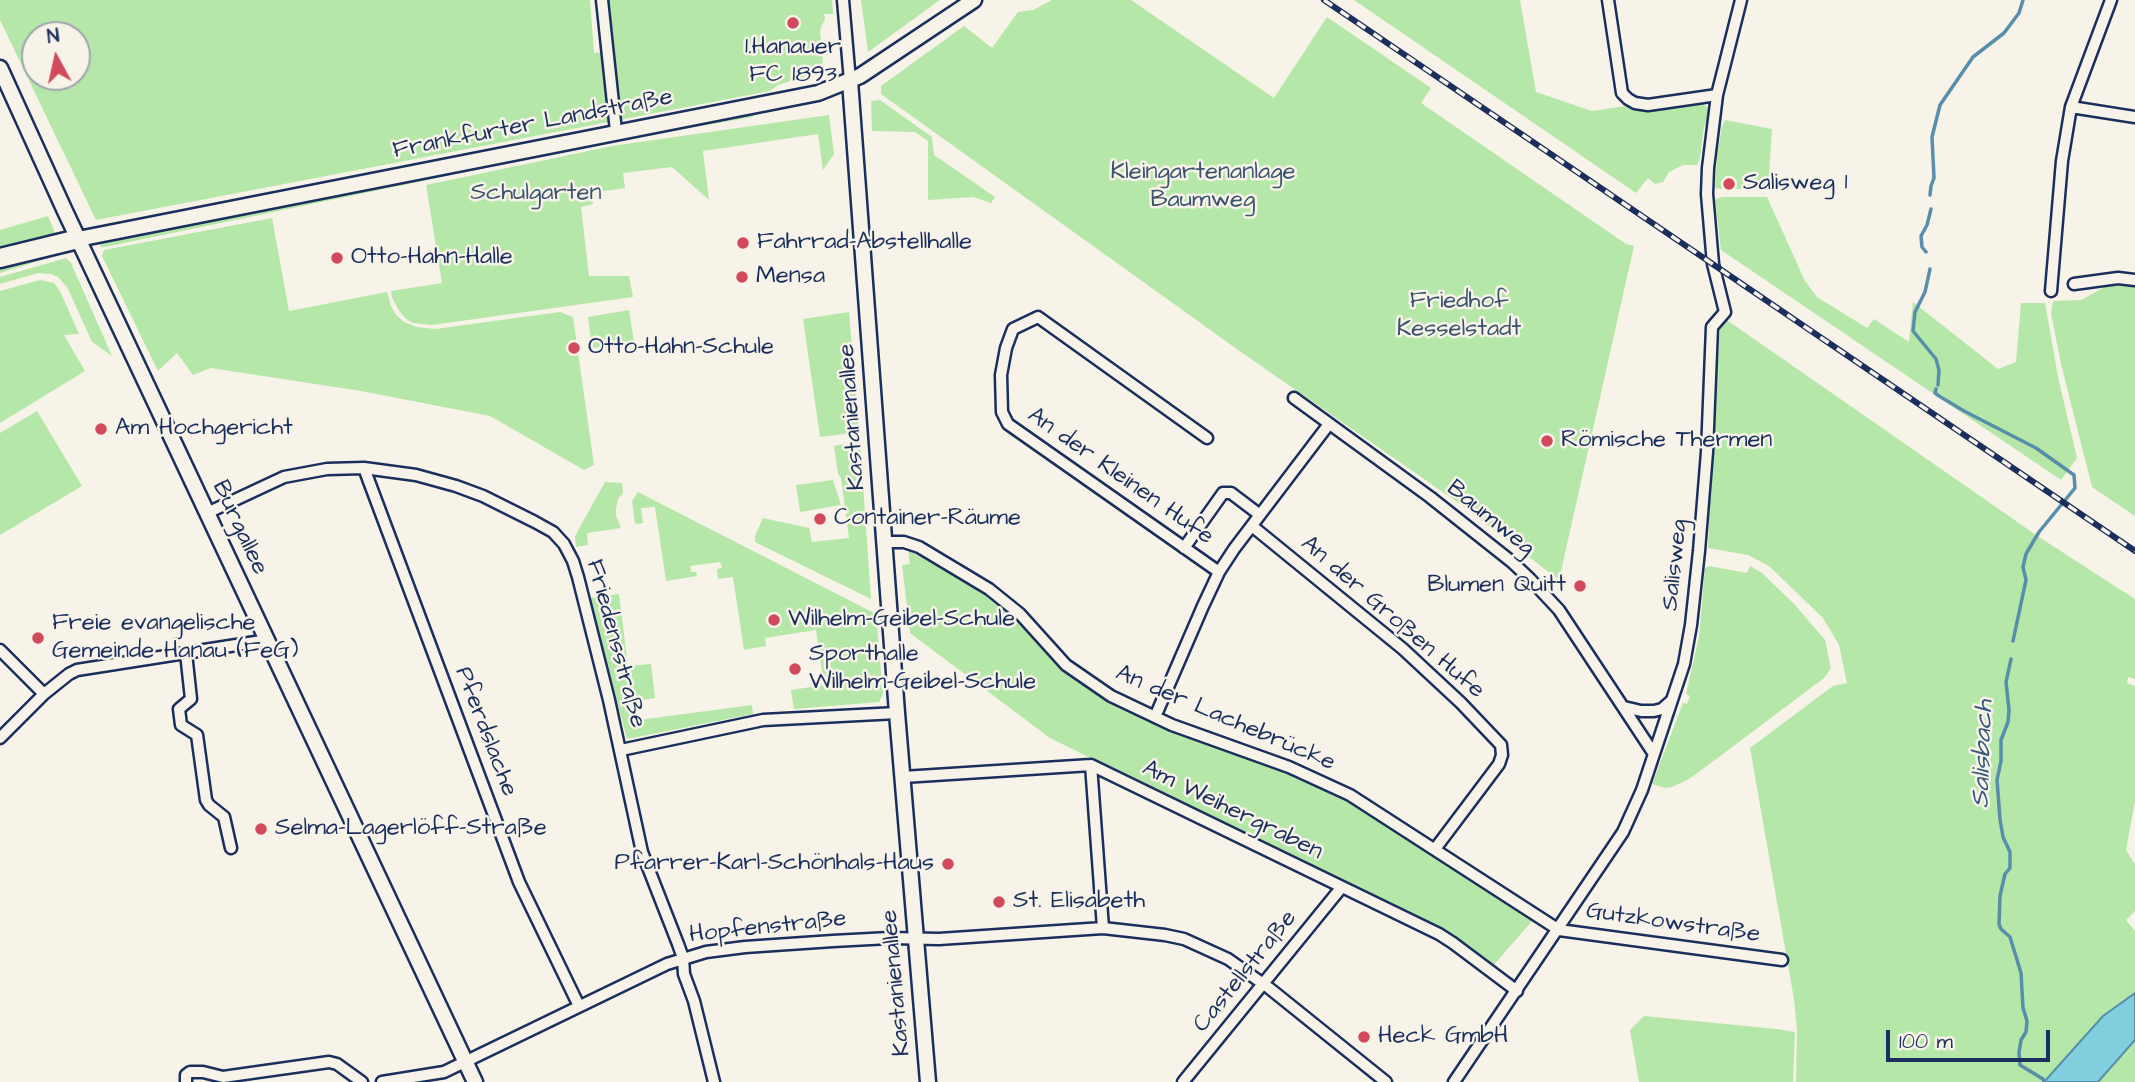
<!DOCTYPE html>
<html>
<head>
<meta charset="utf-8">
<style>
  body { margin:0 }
  #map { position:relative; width:2135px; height:1082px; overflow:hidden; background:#f7f3e8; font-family:"Architects Daughter",sans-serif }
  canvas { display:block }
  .north { position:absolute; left:21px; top:21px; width:70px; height:70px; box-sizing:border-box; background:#f7f3e8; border:2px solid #9fa5b1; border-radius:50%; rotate:352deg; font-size:19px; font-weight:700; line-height:28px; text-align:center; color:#1b2f5e }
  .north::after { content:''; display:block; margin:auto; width:24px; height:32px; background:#d1495b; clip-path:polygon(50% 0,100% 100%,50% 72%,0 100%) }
  .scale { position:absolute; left:1886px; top:1030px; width:164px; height:32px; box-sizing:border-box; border:4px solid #1b2f5e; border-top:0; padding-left:9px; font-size:21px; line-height:24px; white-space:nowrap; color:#1b2f5e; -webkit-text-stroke:5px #f7f3e8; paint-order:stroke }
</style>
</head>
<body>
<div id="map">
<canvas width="2135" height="1082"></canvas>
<div class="north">N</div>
<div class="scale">100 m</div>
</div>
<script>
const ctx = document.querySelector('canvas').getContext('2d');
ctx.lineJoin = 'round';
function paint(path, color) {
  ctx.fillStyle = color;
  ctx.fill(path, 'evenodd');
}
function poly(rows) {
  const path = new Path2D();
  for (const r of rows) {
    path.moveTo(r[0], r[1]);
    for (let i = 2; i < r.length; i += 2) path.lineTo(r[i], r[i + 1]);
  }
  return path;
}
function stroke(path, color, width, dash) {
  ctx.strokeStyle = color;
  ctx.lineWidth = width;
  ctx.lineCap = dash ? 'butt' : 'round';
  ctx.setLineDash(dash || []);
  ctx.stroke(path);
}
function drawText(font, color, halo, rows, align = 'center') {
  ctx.font = font + ' "Architects Daughter",sans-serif';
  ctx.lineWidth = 5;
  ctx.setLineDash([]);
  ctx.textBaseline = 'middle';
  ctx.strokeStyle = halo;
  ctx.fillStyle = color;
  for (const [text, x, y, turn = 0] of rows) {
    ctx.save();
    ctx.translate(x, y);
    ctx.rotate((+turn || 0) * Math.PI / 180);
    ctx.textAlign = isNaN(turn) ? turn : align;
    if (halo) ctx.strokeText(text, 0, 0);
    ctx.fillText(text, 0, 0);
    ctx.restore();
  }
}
paint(poly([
  [0,0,590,0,594,53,606,52,603,0,832,0,833,14,824,14,825,19,820,30,823,62,820,67,810,75,778,85,770,91,96,220,0,20],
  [35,35,77,35,77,77,35,77],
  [861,0,940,0,868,52],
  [1052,0,1131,0,1274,98,1327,17,1431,88,1421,103,1626,244,1634,246,1559,580,1460,504,1241,352,881,94,881,86,964,26,992,48,1018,12,1033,10],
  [1354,0,1520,0,1536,92,1592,111,1626,106,1639,108,1696,101,1703,104,1709,109,1708,117,1704,127,1700,158,1697,165,1683,165,1669,172,1663,182,1655,184,1648,178,1636,193],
  [880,100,932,137,934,155,995,197,991,203,973,197,928,200,928,141,915,132,872,131,871,101],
  [753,114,753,117,615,141,105,247,101,247,100,244,107,240,616,136],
  [829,115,834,154,823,170,818,134,703,151,709,200,672,167,623,173,625,188,592,193,593,204,581,207,589,276,629,276,633,297,432,325,413,323,406,319,400,312,392,298,391,291,442,283,426,185,612,146],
  [1725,120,1772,129,1768,189,1722,189,1715,188,1717,156,1722,127],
  [1723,197,1767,197,1805,281,1817,297,1867,328,1874,319,1909,342,1913,302,1998,369,2016,362,2021,303,2045,303,2058,377,2077,458,2061,480,1721,250,1715,199],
  [48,216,55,233,47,237,0,249,0,230],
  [272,218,289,311,387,292,391,306,396,315,404,322,417,327,435,329,560,312,573,317,594,465,584,470,490,416,361,391,211,368,193,375,177,353,158,371,102,256,104,250],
  [63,249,65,253,0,273,0,264],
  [66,258,71,263,112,356,92,342,67,287,58,277,51,274,38,273,0,284,0,277],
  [40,280,54,283,60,291,79,334,64,335,85,371,0,423,0,291],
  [2122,285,2135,287,2135,516,2092,487,2061,364,2051,313,2053,301,2081,300,2105,287],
  [629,310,634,342,592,348,588,317],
  [849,312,859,432,820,437,803,319],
  [1721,316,2039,537,2135,599,2135,679,2128,677,2127,683,2135,686,2135,801,2126,850,2135,864,2135,911,2126,920,2135,931,2135,993,2103,1016,2044,1082,1796,1082,1797,1030,1794,999,1750,748,1833,686,1847,683,1839,645,1823,618,1769,566,1748,555,1708,548,1713,418],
  [37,411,82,486,0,535,0,433],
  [860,442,871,599,755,542,755,536,763,518,809,528,812,542,849,538,841,478,838,474,834,446],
  [833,480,841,505,800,512,796,485],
  [605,482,622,483,623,493,618,499,616,509,616,516,621,528,587,533,588,545,576,547,575,536],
  [638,492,876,614,883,694,879,702,794,709,791,690,824,685,816,630,765,638,766,646,744,650,733,577,718,579,717,569,722,568,720,562,690,566,691,572,696,572,697,576,666,581,655,507,641,508,643,523,635,524,632,501],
  [908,550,989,595,1016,616,1059,664,1122,706,1142,716,1306,778,1354,802,1532,921,1492,967,1441,931,1050,738,910,633,902,565,910,564],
  [1709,566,1747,573,1750,566,1762,573,1795,605,1825,640,1831,668,1824,678,1715,760,1689,779,1672,787,1665,788,1652,784,1683,703,1687,704,1690,696,1686,694,1699,637,1705,568],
  [619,594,628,666,651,664,655,698,636,701,639,720,752,705,753,714,627,739,590,598],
  [1644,1016,1777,1029,1795,1032,1793,1082,1639,1082,1630,1030],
  [2135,1040,2135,1082,2098,1082,2119,1058]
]), '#b5e7a8');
const water = poly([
  [2135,993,2135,1040,2098,1082,2044,1082,2103,1016,2135,993]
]);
paint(water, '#81cedf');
stroke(water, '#588eab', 2);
stroke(poly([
  [1930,195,1931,186,1934,178,1932,137,1940,105,1973,57,2004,33,2019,13,2023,0],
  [1926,252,1922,247,1921,236,1927,225,1931,209],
  [1930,269,1925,292,1915,312,1913,331,1936,359,1939,370,1938,385],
  [1936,389,1935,393,1939,396,1964,411,2036,448,2074,475,2075,488,2039,532,2026,554,2023,567,2026,580,2013,641],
  [2011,659,2006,682,2009,710,2008,722,2001,740,2001,761,1997,780,2000,819,2003,837,2010,852,2010,868,2005,874,2000,896,1999,924,2001,929,2010,937,2021,973,2023,1008,2027,1021,2026,1032,2021,1040,2019,1053,2020,1065,2043,1079,2044,1082]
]), '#588eab', 3.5);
const street = poly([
  [602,0,616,131],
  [843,0,850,81],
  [1608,0,1622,93,1628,99,1635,103,1648,105,1717,95],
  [2071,107,2135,117],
  [2074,284,2118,278,2135,280],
  [2051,291,2062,161,2071,107,2111,0],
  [1294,398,1430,497,1512,562,1530,579,1559,610,1654,754],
  [1207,438,1038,317,1013,329,1006,348,1001,375,1002,412,1008,424,1219,572],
  [364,468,519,882,579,1006],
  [207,513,284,477,327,469,364,468,416,475,456,486,483,496,535,522,553,532,564,544,573,561,578,577,609,700,642,852,678,944,683,958,684,974,694,1001,714,1082],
  [1252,526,1403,649,1461,703,1501,745,1502,755,1499,764,1435,849],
  [885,542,904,542,919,547,989,589,1020,614,1066,665,1111,696,1172,725,1289,767,1350,795,1559,930,1782,960],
  [1184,548,1223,493,1231,493,1260,515],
  [0,650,44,694],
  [186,653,191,699,179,709,181,725,197,735,206,800,209,805,224,817,231,848],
  [1624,707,1641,711,1654,711,1662,709,1671,701],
  [1155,717,1203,606,1219,572,1234,549,1329,424],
  [0,738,44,694,69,674,77,670,268,640],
  [621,750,763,720,897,713],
  [1091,765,1103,928],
  [903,777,1091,765,1439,934,1453,943,1517,991],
  [186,1082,186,1075,190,1072,203,1072,223,1077,329,1062,337,1064,362,1082],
  [382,1082,444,1072,667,964,706,952,745,947,833,941,889,938,939,939,1103,928,1165,935,1184,939,1228,959,1269,988,1386,1082],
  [1183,1082,1341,888],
  [1454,1082,1623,832,1642,790,1684,664,1691,625,1699,551,1707,452,1712,327,1725,312,1713,264,1707,194,1708,168,1717,95,1741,0]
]);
const secondary = poly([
  [0,68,64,209,475,1082],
  [850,81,897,713,928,1082],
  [78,239,818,93,860,76,974,0]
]);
const highway = poly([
  [0,258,78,239]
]);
stroke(street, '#1b2f5e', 15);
stroke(secondary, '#1b2f5e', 19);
stroke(highway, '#1b2f5e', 23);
stroke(street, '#f7f3e8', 10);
stroke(secondary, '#f7f3e8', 14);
stroke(highway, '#f7f3e8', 18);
const rail = poly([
  [1324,0,2135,551]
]);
stroke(rail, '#1b2f5e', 6);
stroke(rail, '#f7f3e8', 3.5, [10]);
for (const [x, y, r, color] of [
  [793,23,7,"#d1495b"],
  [1729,184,7,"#d1495b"],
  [743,243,7,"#d1495b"],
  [337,258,7,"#d1495b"],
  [742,277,7,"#d1495b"],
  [574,348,7,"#d1495b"],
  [101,429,7,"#d1495b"],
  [1547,441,7,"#d1495b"],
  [820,519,7,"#d1495b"],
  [1580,586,7,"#d1495b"],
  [774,620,7,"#d1495b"],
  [38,638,7,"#d1495b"],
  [795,669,7,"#d1495b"],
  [261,829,7,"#d1495b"],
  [948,864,7,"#d1495b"],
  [999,902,7,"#d1495b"],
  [1364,1037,7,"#d1495b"]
]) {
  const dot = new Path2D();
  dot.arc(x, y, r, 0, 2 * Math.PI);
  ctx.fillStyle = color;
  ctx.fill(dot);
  stroke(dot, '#f7f3e8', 2.5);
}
drawText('24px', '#1b2f5e', '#f7f3e8', [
  ["1.Hanauer",793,48,"center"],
  ["FC 1893",793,76,"center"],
  ["Salisweg 1",1743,184],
  ["Fahrrad-Abstellhalle",757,243],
  ["Otto-Hahn-Halle",351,258],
  ["Mensa",756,277],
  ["Otto-Hahn-Schule",588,348],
  ["Am Hochgericht",115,429],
  ["Römische Thermen",1561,441],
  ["Container-Räume",834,519],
  ["Blumen Quitt",1566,586,"right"],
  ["Wilhelm-Geibel-Schule",788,620],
  ["Freie evangelische",52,624],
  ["Gemeinde Hanau (FeG)",52,652],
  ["Sporthalle",809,655],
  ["Wilhelm-Geibel-Schule",809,683],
  ["Selma-Lagerlöff-Straße",275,829],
  ["Pfarrer-Karl-Schönhals-Haus",934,864,"right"],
  ["St. Elisabeth",1013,902],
  ["Heck GmbH",1378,1037]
], 'left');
drawText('24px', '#1b2f5e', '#f7f3e8', [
  ["Frankfurter Landstraße",533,125,-11],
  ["Kastanienallee",853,417,-94],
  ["An der Kleinen Hufe",1120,477,35],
  ["Baumweg",1490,519,39],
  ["Burgallee",239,528,65],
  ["Salisweg",1676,565,-84],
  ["An der Großen Hufe",1392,618,41],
  ["Friedensstraße",615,644,75],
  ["An der Lachebrücke",1225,719,23],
  ["Pferdslache",485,732,69],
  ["Am Weihergraben",1232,811,26],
  ["Gutzkowstraße",1673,924,8],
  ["Hopfenstraße",768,928,-6],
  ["Castellstraße",1246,972,-51],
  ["Kastanienallee",897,983,-95]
]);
drawText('24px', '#3a546d', '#f7f3e8', [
  ["Kleingartenanlage",1203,173],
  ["Baumweg",1203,201],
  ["Schulgarten",536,194],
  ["Friedhof",1459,302],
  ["Kesselstadt",1459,330]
]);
drawText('italic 26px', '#34577e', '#f7f3e8', [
  ["Salisbach",1984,754,-88]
]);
</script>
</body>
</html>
